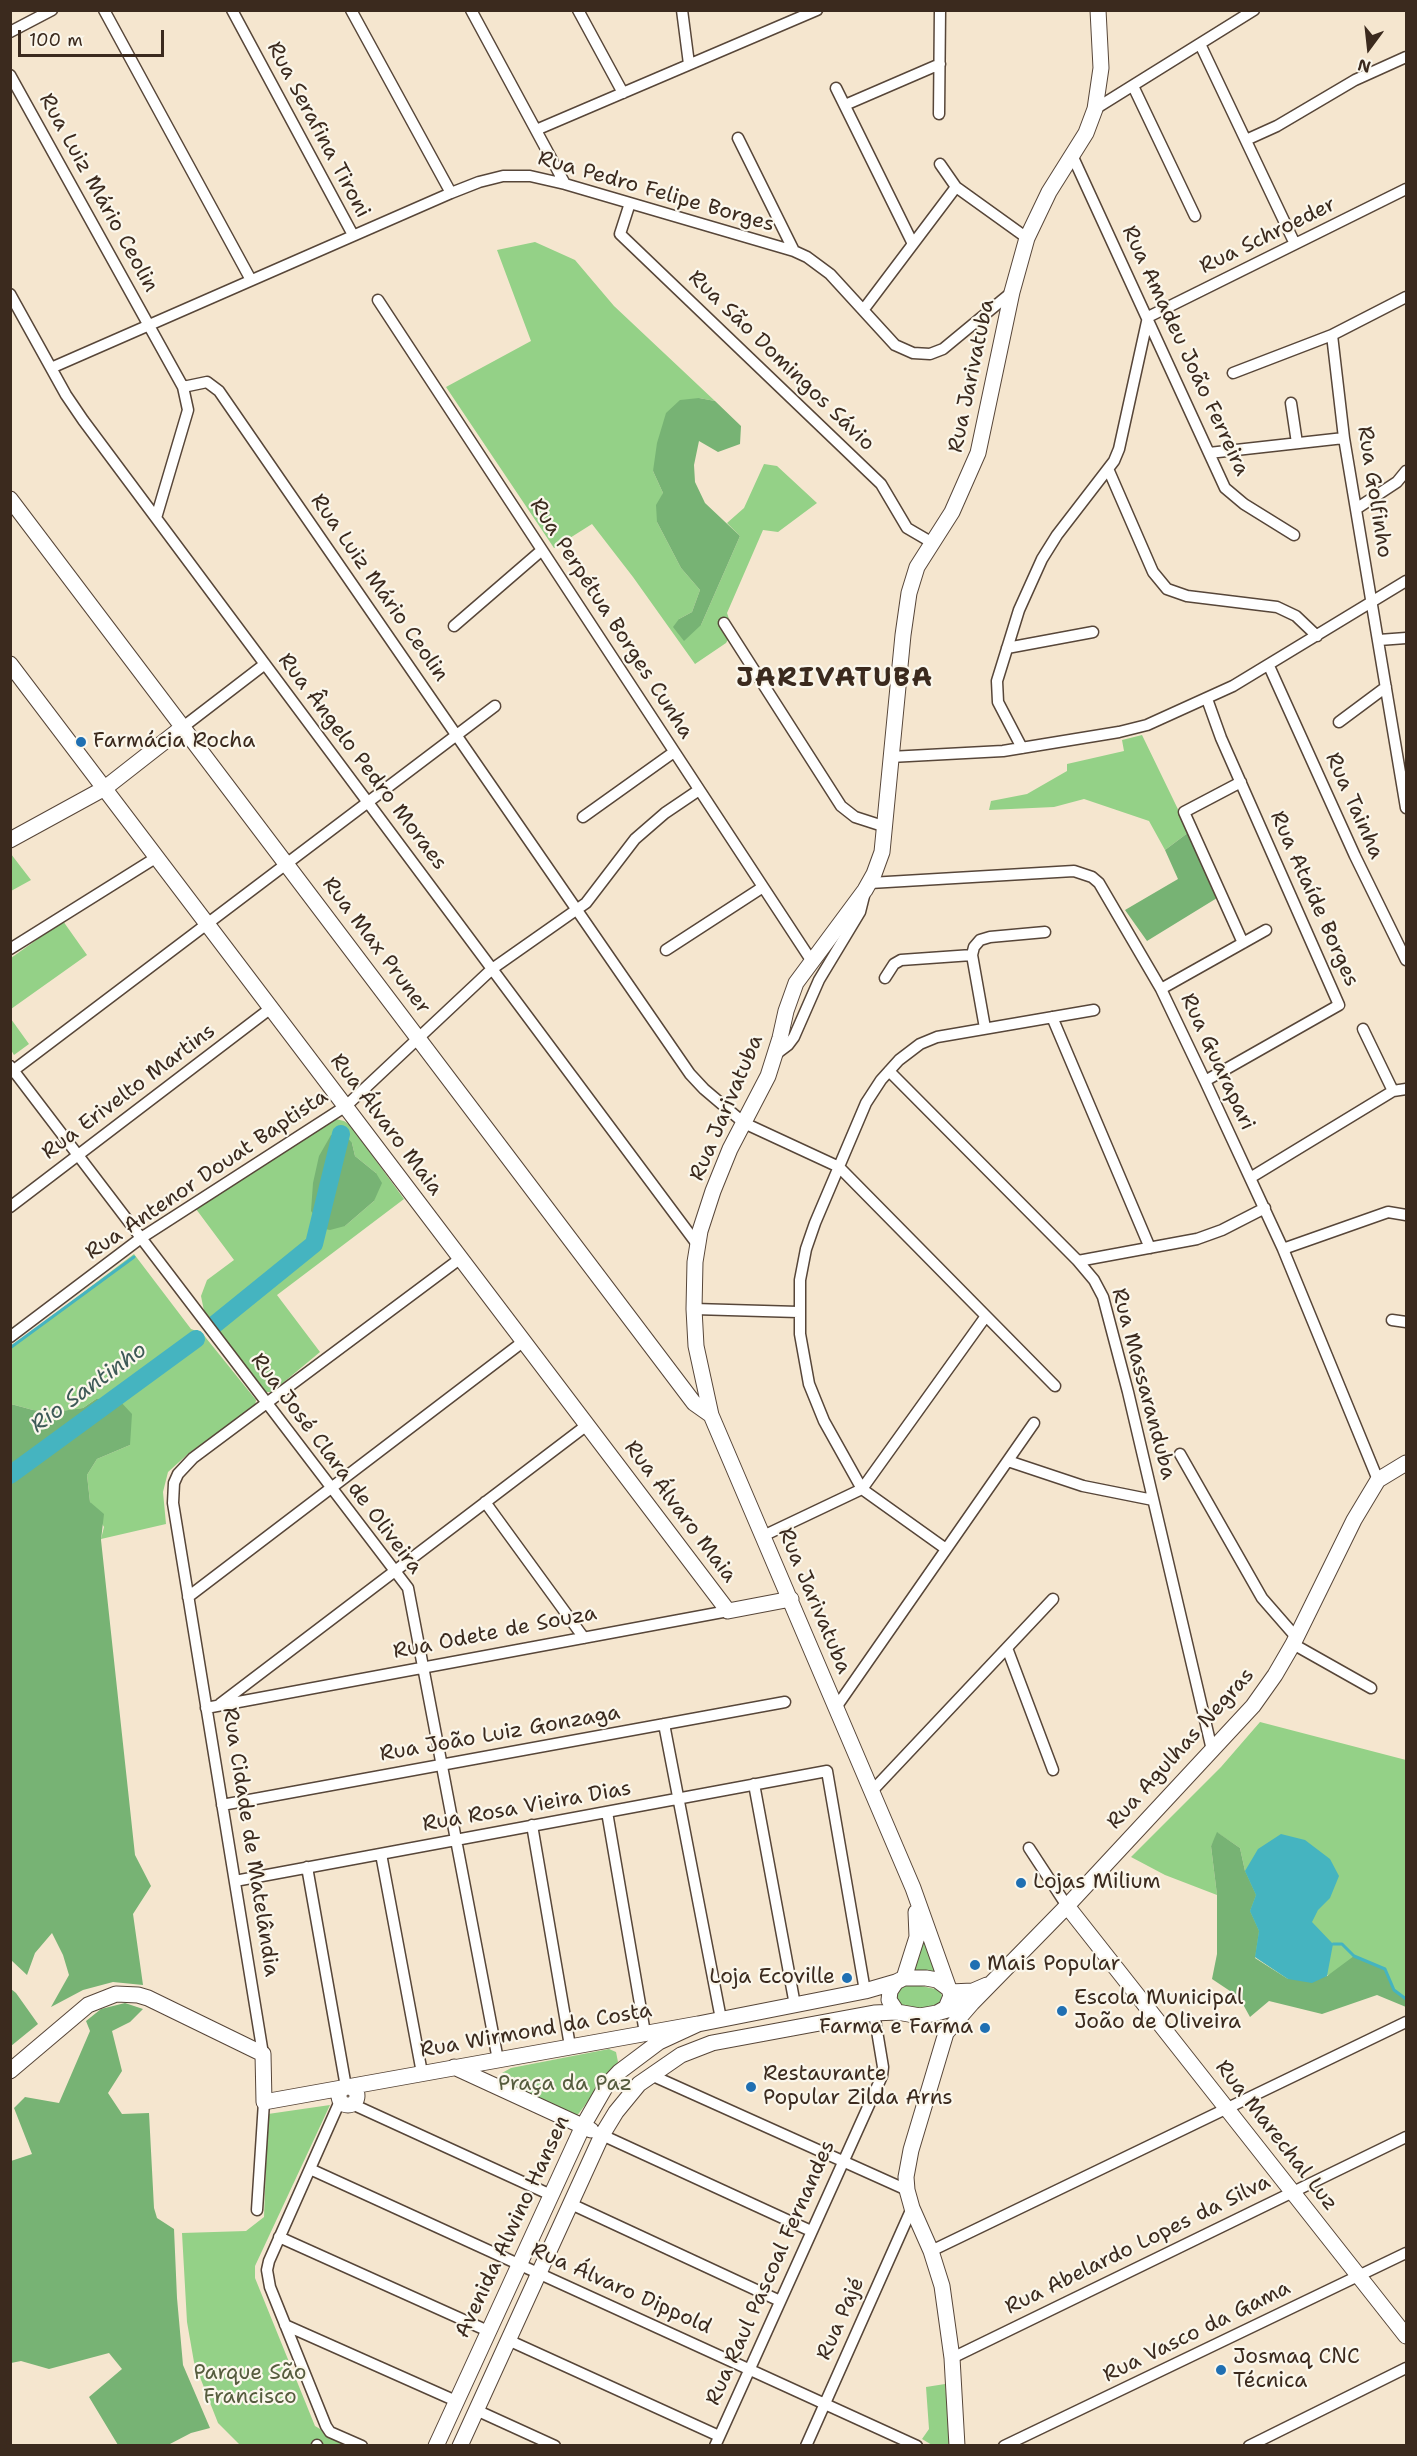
<!DOCTYPE html>
<html>
<head>
<meta charset="utf-8">
<style>
  body { margin:0 }
  #map { position:relative; width:1417px; height:2456px; overflow:hidden; background:#f5e6cf; font-family:"Shantell Sans",sans-serif }
  canvas { display:block }
  .frame { position:absolute; inset:0; border:12px solid #3b2a1e; pointer-events:none }
  .north { position:absolute; left:1339px; top:18px; width:60px; height:60px; -webkit-text-stroke:4px #fbf7ec; paint-order:stroke; rotate:195deg; font-size:16px; font-weight:700; line-height:24px; text-align:center; color:#3b2a1e }
  .north::after { content:''; display:block; margin:auto; width:21px; height:27px; background:#3b2a1e; clip-path:polygon(50% 0,100% 100%,50% 72%,0 100%) }
  .scale { position:absolute; left:18px; top:30px; width:146px; height:27px; box-sizing:border-box; border:3px solid #3b2a1e; border-top:0; padding-left:8px; font-size:18px; line-height:21px; white-space:nowrap; color:#3b2a1e; -webkit-text-stroke:4px #fbf7ec; paint-order:stroke }
</style>
</head>
<body>
<div id="map">
<canvas width="1417" height="2456"></canvas>
<div class="frame"></div>
<div class="north">N</div>
<div class="scale">100 m</div>
</div>
<script>
const ctx = document.querySelector('canvas').getContext('2d');
ctx.lineJoin = 'round';
function paint(path, color) {
  ctx.fillStyle = color;
  ctx.fill(path, 'evenodd');
}
function poly(rows) {
  const path = new Path2D();
  for (const r of rows) {
    if (r.length === 3) {
      path.moveTo(r[0] + r[2], r[1]);
      path.arc(r[0], r[1], r[2], 0, 2 * Math.PI);
      continue;
    }
    path.moveTo(r[0], r[1]);
    for (let i = 2; i < r.length; i += 2) path.lineTo(r[i], r[i + 1]);
  }
  return path;
}
function stroke(path, color, width, dash) {
  ctx.strokeStyle = color;
  ctx.lineWidth = width;
  ctx.lineCap = dash ? 'butt' : 'round';
  ctx.setLineDash(dash || []);
  ctx.stroke(path);
}
function drawText(font, color, halo, rows, align = 'center') {
  ctx.font = font + ' "Shantell Sans",sans-serif';
  ctx.lineWidth = 4.5;
  ctx.setLineDash([]);
  ctx.textBaseline = 'middle';
  ctx.strokeStyle = halo;
  ctx.fillStyle = color;
  for (const [text, x, y, turn = 0] of rows) {
    ctx.save();
    ctx.translate(x, y);
    ctx.rotate((+turn || 0) * Math.PI / 180);
    ctx.textAlign = isNaN(turn) ? turn : align;
    if (halo) ctx.strokeText(text, 0, 0);
    ctx.fillText(text, 0, 0);
    ctx.restore();
  }
}
paint(poly([
  [535,242,575,260,614,306,715,401,699,398,653,471,663,493,657,522,681,568,700,590,692,612,679,619,701,625,740,536,727,523,744,508,764,464,777,466,817,503,778,532,763,530,727,613,733,631,726,643,695,664,633,577,592,524,554,548,446,387,531,341,497,250],
  [1142,735,1189,832,1165,850,1149,821,1084,799,1054,807,989,810,991,801,1027,794,1067,771,1067,764,1124,751,1122,740],
  [11,854,31,880,11,891,10,891],
  [63,921,87,955,11,1009,11,958],
  [11,1019,29,1044,14,1055,11,1050],
  [336,1119,344,1121,350,1125,404,1199,277,1295,320,1352,278,1387,271,1392,265,1392,204,1311,201,1296,207,1280,234,1260,196,1209,312,1131],
  [352,1143,355,1156,376,1173,374,1201,345,1226],
  [134,1254,191,1329,202,1333,256,1400,255,1406,189,1453,168,1472,163,1492,166,1524,101,1539,104,1527,90,1502,87,1475,97,1459,130,1445,96,1399,83,1408,54,1412,33,1410,11,1404,11,1347],
  [1260,1722,1406,1760,1406,1999,1394,1990,1385,1969,1288,1979,1255,1957,1245,1871,1240,1848,1218,1833,1211,1846,1217,1895,1165,1875,1131,1857,1221,1767],
  [921,1930,937,1971,912,1972],
  [912,1984,940,1990,942,1996,940,2003,918,2011,901,2007,897,2000,897,1991,903,1985],
  [609,2049,616,2052,618,2062,576,2117,503,2083,502,2073,511,2068],
  [330,2105,255,2266,255,2278,315,2426,347,2445,240,2445,218,2423,194,2362,187,2322,182,2233,246,2231,264,2217,268,2114],
  [945,2384,950,2432,949,2442,948,2445,932,2445,922,2439,929,2429,926,2387]
]), '#94d187');
paint(poly([
  [699,398,715,401,741,426,740,444,718,452,699,441,694,465,695,482,705,503,740,536,701,625,684,641,673,627,679,619,692,612,700,590,681,568,657,522,656,505,663,493,653,471,657,443,666,413,680,400],
  [1189,832,1217,898,1147,941,1125,910,1178,879,1165,850],
  [331,1135,347,1137,352,1143,355,1156,376,1173,382,1183,374,1201,345,1226,330,1230,325,1229,311,1211,313,1183,319,1156],
  [96,1399,118,1399,132,1414,130,1445,97,1459,87,1475,90,1502,104,1514,101,1540,135,1855,151,1886,133,1914,143,1985,113,1982,83,1990,51,2007,69,1975,63,1955,52,1933,35,1953,27,1975,11,1960,11,1404,33,1410,54,1412,83,1408],
  [1217,1832,1240,1848,1245,1871,1256,1895,1250,1911,1259,1931,1255,1958,1288,1979,1327,1976,1354,1956,1385,1969,1394,1990,1406,1999,1406,2007,1377,1995,1322,2014,1269,2001,1250,2017,1239,1997,1212,1979,1217,1954,1217,1895,1211,1846],
  [11,1989,16,1993,38,2024,11,2046],
  [125,2003,143,2009,130,2022,112,2031,122,2071,108,2093,122,2114,149,2113,154,2208,157,2218,174,2229,177,2298,183,2365,210,2428,191,2433,168,2445,118,2445,89,2397,122,2369,109,2353,49,2369,21,2361,11,2363,11,2161,32,2154,14,2108,25,2097,59,2103,90,2031,86,2021,101,2009]
]), '#77b374');
paint(poly([
  [1281,1834,1305,1840,1330,1859,1339,1876,1330,1898,1318,1910,1312,1922,1333,1944,1327,1976,1312,1983,1288,1979,1255,1957,1259,1931,1250,1911,1256,1895,1245,1871,1258,1849]
]), '#45b4c0');
stroke(poly([
  [10,1348,134,1257],
  [1333,1944,1342,1944,1354,1956,1385,1969,1394,1990,1406,1999]
]), '#45b4c0', 3);
stroke(poly([
  [214,1325,314,1244,341,1134],
  [10,1475,196,1339]
]), '#45b4c0', 18);
const street = poly([
  [104,10,251,280],
  [232,10,353,235],
  [351,10,451,193],
  [471,10,565,184],
  [578,10,623,93],
  [682,10,689,64],
  [10,32,52,10],
  [1200,44,1295,244],
  [10,75,183,387,207,382,219,391,690,1074,704,1089,744,1123,839,1167,1055,1386],
  [1133,86,1195,216],
  [836,88,913,244],
  [845,105,940,64],
  [1095,109,1254,10],
  [939,114,940,10],
  [536,130,817,10],
  [738,138,794,251],
  [1246,140,1277,126,1355,80,1406,57],
  [1072,155,1225,488,1244,504,1294,535],
  [940,164,956,187,1027,238],
  [630,203,620,234,881,484,907,528,931,542],
  [10,294,66,395,83,420,697,1244],
  [1406,297,1332,335,1344,438,1406,808],
  [378,300,811,960],
  [864,309,956,187],
  [1148,317,1406,189],
  [51,368,451,193,479,182,503,176,530,176,565,184,794,251,807,257,830,274,895,345,913,353,930,354,943,349,1012,292],
  [1233,373,1332,335],
  [1291,403,1297,443],
  [1209,453,1344,438],
  [1109,471,1153,572,1167,589,1187,596,1277,607,1296,616,1317,636],
  [1356,509,1397,482,1406,471],
  [156,518,188,410,183,387],
  [724,623,841,806,855,817,886,827],
  [454,626,542,550],
  [1379,640,1406,638],
  [1007,648,1093,632],
  [1269,666,1355,856,1406,960],
  [1339,722,1386,687],
  [183,727,265,664],
  [1022,748,998,702,997,681,1019,610,1042,559,1057,535,1114,461,1119,449,1148,317],
  [890,757,1003,751,1119,732,1147,725,1233,686,1406,581],
  [1241,782,1184,812,1243,943],
  [583,817,674,752],
  [870,883,1074,871,1092,877,1099,883,1161,989,1205,1081,1283,1249,1378,1480],
  [10,949,157,857],
  [666,950,763,887],
  [885,978,894,964,901,960,972,955],
  [1161,989,1266,930],
  [1052,1017,1150,1248],
  [985,1028,972,955,974,947,980,940,990,937,1045,932],
  [1363,1029,1393,1091],
  [776,1054,788,1045,794,1037,819,980,860,912,864,896],
  [10,1066,408,1588,498,2060],
  [889,1071,1078,1261,1094,1280,1103,1297,1128,1392,1212,1750],
  [10,1073,495,706],
  [1205,1081,1339,1005,1221,738,1207,699],
  [1250,1178,1393,1091,1406,1089],
  [10,1207,271,1008],
  [1283,1249,1388,1212,1406,1215],
  [1078,1261,1197,1239,1222,1230,1265,1208],
  [694,1309,798,1312],
  [1392,1320,1406,1322],
  [10,1337,141,1238,346,1106,492,969,586,903,635,839,665,813,699,790],
  [1180,1454,1262,1598,1296,1637],
  [1008,1461,1083,1486,1153,1500],
  [485,1502,584,1638],
  [763,1536,862,1489,986,1316],
  [946,1549,862,1489,824,1421,809,1384,800,1334,800,1280,806,1249,815,1223,866,1103,881,1080,899,1060,920,1044,937,1037,1094,1010],
  [188,1597,524,1341],
  [1293,1644,1371,1688],
  [1007,1648,1053,1770],
  [220,1704,587,1425],
  [837,1706,1034,1423],
  [206,1708,728,1611],
  [664,1724,721,2019],
  [754,1784,795,2005],
  [872,1791,1053,1599],
  [222,1805,785,1702],
  [607,1812,645,2033],
  [532,1825,570,2046],
  [1029,1848,1067,1906],
  [381,1854,422,2073],
  [307,1867,346,2087],
  [235,1881,827,1771,865,1991],
  [263,2054,173,1503,174,1483,178,1474,193,1458,461,1258],
  [651,2075,907,2190],
  [340,2101,269,2261,267,2270,270,2287,326,2426,330,2432,362,2446],
  [352,2104,551,2195],
  [602,2135,811,2231],
  [310,2169,917,2446],
  [571,2204,780,2301],
  [257,2210,264,2102],
  [279,2237,488,2331],
  [931,2251,1406,2022],
  [285,2325,456,2401],
  [508,2340,719,2436],
  [952,2358,1406,2137],
  [476,2410,555,2446],
  [317,2446,317,2445],
  [715,2446,882,2076,883,2067,874,2013],
  [806,2446,912,2208],
  [1004,2446,1406,2253],
  [1249,2446,1406,2368]
]);
const secondary = poly([
  [10,499,694,1403,711,1415],
  [10,664,728,1611,791,1599],
  [10,840,105,788,183,727],
  [1067,1906,1406,2336],
  [904,1978,917,1937,916,1912],
  [949,1989,937,1980,926,1978,904,1978,896,1982,890,1991,889,2000,897,2012,920,2016,937,2013,946,2008,951,1996,949,1989,913,1888,711,1415,696,1346,694,1309,695,1262,700,1231,713,1191,730,1149,768,1076,780,1038,786,1011,796,983,865,890,874,874,882,852,903,635,909,593,917,567,952,512,978,453,1012,292,1027,238,1049,192,1086,133,1095,109,1101,68,1098,10],
  [950,1992,973,1991,987,1985],
  [940,2012,972,2003,1067,1906,1253,1706,1275,1675,1293,1644,1354,1520,1378,1480,1406,1463],
  [454,2067,591,2130],
  [10,2071,88,2005,116,1994,138,1995,148,1998,263,2054,264,2102,698,2024],
  [348,2096,9],
  [436,2446,583,2126,606,2086,619,2072,659,2042,698,2024,865,1991,896,1982],
  [460,2446,602,2135,616,2112,639,2084,681,2055,712,2043,874,2013,897,2012],
  [957,2446,952,2358,942,2286,931,2251,912,2208,907,2190,906,2177,911,2150,946,2033,972,2003]
]);
stroke(street, '#574639', 13);
stroke(secondary, '#574639', 17);
stroke(street, '#fff', 10);
stroke(secondary, '#fff', 15);
for (const [x, y, r, color] of [
  [81,742,6,"#1f6fb2"],
  [1021,1883,6,"#1f6fb2"],
  [975,1965,6,"#1f6fb2"],
  [847,1978,6,"#1f6fb2"],
  [1062,2011,6,"#1f6fb2"],
  [985,2028,6,"#1f6fb2"],
  [751,2087,6,"#1f6fb2"],
  [1221,2370,6,"#1f6fb2"]
]) {
  const dot = new Path2D();
  dot.arc(x, y, r, 0, 2 * Math.PI);
  ctx.fillStyle = color;
  ctx.fill(dot);
  stroke(dot, '#fbf7ec', 2);
}
drawText('21px', '#3b2a1e', '#fbf7ec', [
  ["Rua Serafina Tironi",318,130,62],
  ["Rua Pedro Felipe Borges",656,192,16],
  ["Rua Luiz Mário Ceolin",98,193,61],
  ["Rua Schroeder",1268,236,-26],
  ["Rua Amadeu João Ferreira",1185,351,65],
  ["Rua São Domingos Sávio",781,361,44],
  ["Rua Jarivatuba",972,376,-78],
  ["Rua Golfinho",1374,492,81],
  ["Rua Luiz Mário Ceolin",379,588,55],
  ["Rua Perpétua Borges Cunha",611,619,57],
  ["Rua Ângelo Pedro Moraes",362,762,53],
  ["Rua Tainha",1354,806,66],
  ["Rua Ataíde Borges",1314,899,66],
  ["Rua Max Pruner",376,946,53],
  ["Rua Guarapari",1217,1062,65],
  ["Rua Erivelto Martins",129,1092,-37],
  ["Rua Jarivatuba",727,1108,-67],
  ["Rua Álvaro Maia",386,1125,53],
  ["Rua Antenor Douat Baptista",207,1175,-34],
  ["Rua Massaranduba",1143,1384,75],
  ["Rua José Clara de Oliveira",336,1464,53],
  ["Rua Álvaro Maia",680,1512,53],
  ["Rua Jarivatuba",814,1601,67],
  ["Rua Odete de Souza",495,1633,-11],
  ["Rua João Luiz Gonzaga",500,1734,-10],
  ["Rua Agulhas Negras",1181,1749,-48],
  ["Rua Rosa Vieira Dias",527,1807,-10],
  ["Rua Cidade de Matelândia",250,1842,81],
  ["Rua Wirmond da Costa",536,2031,-10],
  ["Rua Marechal Luz",1276,2136,52],
  ["Avenida Alwino Hansen",513,2227,-65],
  ["Rua Abelardo Lopes da Silva",1138,2245,-26],
  ["Rua Raul Pascoal Fernandes",771,2273,-66],
  ["Rua Álvaro Dippold",621,2289,24],
  ["Rua Pajé",841,2319,-66],
  ["Rua Vasco da Gama",1197,2332,-26]
]);
drawText('21px', '#3b2a1e', '#fbf7ec', [
  ["Farmácia Rocha",93,742],
  ["Lojas Milium",1033,1883],
  ["Mais Popular",987,1965],
  ["Loja Ecoville",835,1978,"right"],
  ["Escola Municipal",1074,1999],
  ["João de Oliveira",1074,2023],
  ["Farma e Farma",973,2028,"right"],
  ["Restaurante",763,2075],
  ["Popular Zilda Arns",763,2099],
  ["Josmaq CNC",1233,2358],
  ["Técnica",1233,2382]
], 'left');
drawText('21px', '#565c3e', '#fbf7ec', [
  ["Praça da Paz",565,2085],
  ["Parque São",250,2374],
  ["Francisco",250,2398]
]);
drawText('italic 22px', '#3e5a57', '#fbf7ec', [
  ["Rio Santinho",89,1388,-36]
]);
ctx.letterSpacing = '1.5px';
drawText('bold 27px', '#3b2a1e', '#fbf7ec', [
  ["JARIVATUBA",835,679]
]);
ctx.letterSpacing = '0px';
</script>
</body>
</html>
